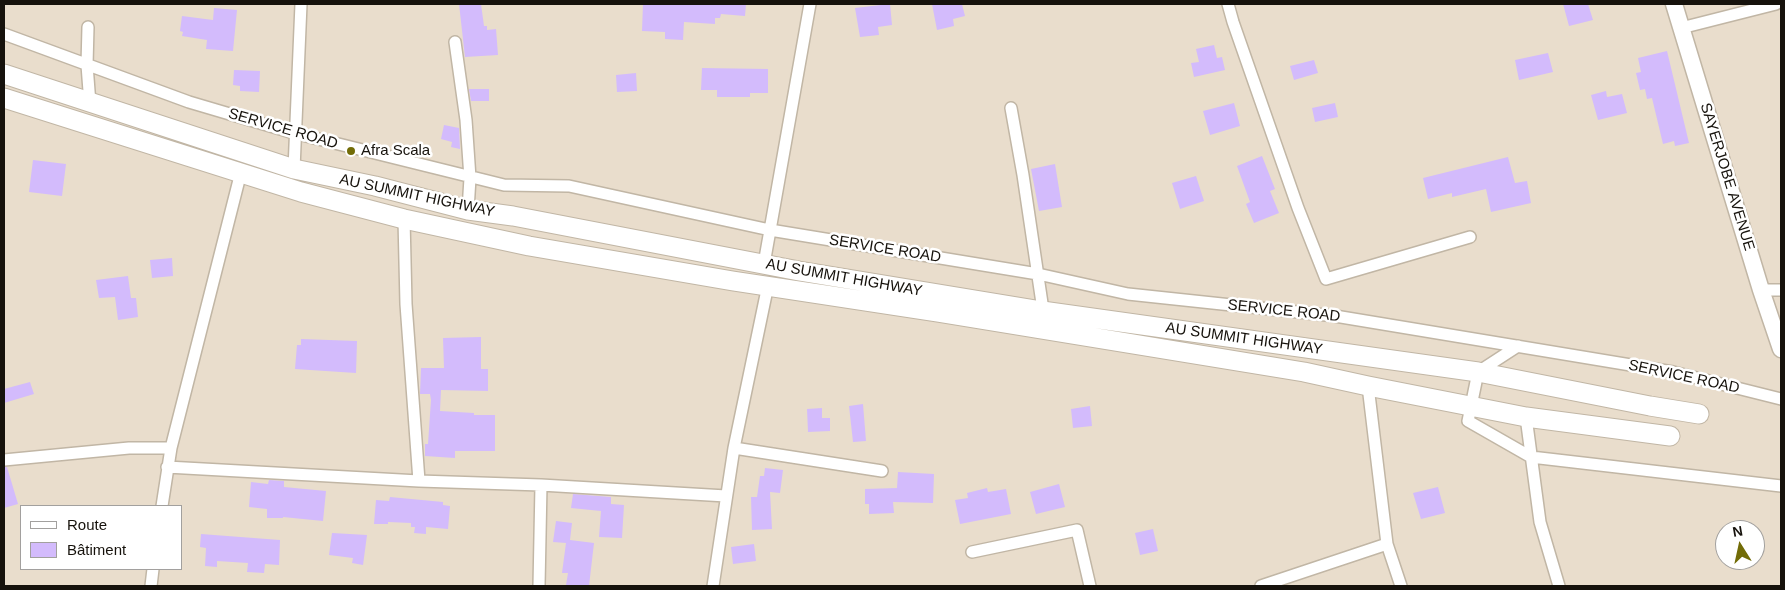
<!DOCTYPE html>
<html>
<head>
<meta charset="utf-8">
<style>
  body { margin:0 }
  #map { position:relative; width:1785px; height:590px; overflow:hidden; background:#e9ddcc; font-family:Arial,sans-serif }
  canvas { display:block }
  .frame { position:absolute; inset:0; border:5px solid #16120c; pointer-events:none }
  .legend { position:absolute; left:20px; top:505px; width:162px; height:65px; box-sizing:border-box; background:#fff; border:1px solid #a2a09e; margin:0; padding:6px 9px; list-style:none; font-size:15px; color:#16120c }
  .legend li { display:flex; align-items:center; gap:10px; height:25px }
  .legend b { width:25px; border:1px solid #a2a09e }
  .north { position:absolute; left:1715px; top:520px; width:50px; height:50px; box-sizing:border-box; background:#fff; border:1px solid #a2a09e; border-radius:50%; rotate:350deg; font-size:14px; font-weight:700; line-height:20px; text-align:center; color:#16120c }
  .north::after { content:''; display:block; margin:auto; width:18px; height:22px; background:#726c07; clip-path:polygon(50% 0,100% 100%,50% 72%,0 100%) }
</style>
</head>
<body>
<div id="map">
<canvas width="1785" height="590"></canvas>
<div class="frame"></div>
<ul class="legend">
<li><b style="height:6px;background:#fff"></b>Route</li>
<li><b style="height:14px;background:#d3bbfc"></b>Bâtiment</li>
</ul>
<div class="north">N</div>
</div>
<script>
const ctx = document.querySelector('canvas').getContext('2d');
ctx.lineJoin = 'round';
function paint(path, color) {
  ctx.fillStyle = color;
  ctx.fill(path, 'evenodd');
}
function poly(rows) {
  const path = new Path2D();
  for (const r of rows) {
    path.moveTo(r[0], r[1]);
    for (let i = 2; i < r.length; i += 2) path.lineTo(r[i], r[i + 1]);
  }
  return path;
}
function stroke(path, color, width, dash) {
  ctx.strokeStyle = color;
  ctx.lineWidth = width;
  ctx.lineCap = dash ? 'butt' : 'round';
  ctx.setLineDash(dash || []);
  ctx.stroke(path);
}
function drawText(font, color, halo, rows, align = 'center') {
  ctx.font = font + ' Arial,sans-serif';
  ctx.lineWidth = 5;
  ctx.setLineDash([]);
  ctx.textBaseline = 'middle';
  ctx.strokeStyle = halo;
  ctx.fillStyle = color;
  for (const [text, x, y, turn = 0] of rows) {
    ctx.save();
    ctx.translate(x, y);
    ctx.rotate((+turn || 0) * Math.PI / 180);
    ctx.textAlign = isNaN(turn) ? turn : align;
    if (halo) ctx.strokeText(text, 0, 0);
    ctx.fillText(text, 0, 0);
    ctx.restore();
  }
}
paint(poly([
  [459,4,481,4,484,26,487,26,487,30,496,29,498,55,465,57],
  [643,4,746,4,745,16,721,14,720,18,715,18,715,24,684,22,683,40,665,39,665,32,642,31],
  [890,4,892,25,878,27,879,35,860,37,855,8],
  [932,4,962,4,965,16,953,19,954,26,937,30],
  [1563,4,1588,4,1593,20,1569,26],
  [214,8,237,10,233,51,206,49,207,40,182,36,183,32,180,31,182,16,213,20],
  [1214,45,1217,58,1222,57,1225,70,1194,77,1191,63,1199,62,1196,49],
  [1667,51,1689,143,1675,146,1674,141,1663,144,1652,98,1647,99,1645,89,1640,90,1636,73,1641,72,1638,58],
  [1548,53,1553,72,1519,80,1515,60],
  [1314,60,1318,73,1294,80,1290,66],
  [702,68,768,69,768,93,750,93,750,97,717,97,717,90,701,90],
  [234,70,260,71,259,92,240,91,240,86,233,85],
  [636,73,637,91,617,92,616,75],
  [469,89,489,89,489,101,471,101],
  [1606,91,1607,97,1622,94,1627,113,1598,120,1591,95],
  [1234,103,1240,126,1210,135,1203,111],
  [1335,103,1338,117,1315,122,1312,108],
  [444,125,459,128,460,149,451,147,452,142,441,139],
  [1262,156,1275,189,1270,191,1279,213,1254,223,1246,204,1250,202,1237,166],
  [1508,157,1515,183,1527,181,1531,203,1491,212,1486,189,1452,197,1452,193,1428,199,1423,178],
  [33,160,66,164,62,196,29,192],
  [1055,164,1062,207,1039,211,1031,169],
  [1196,176,1204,201,1180,209,1172,183],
  [172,258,173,276,152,278,150,260],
  [128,276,131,298,136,298,138,317,118,320,115,297,99,298,96,280],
  [481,337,481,369,488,369,488,391,441,390,440,411,474,413,474,415,495,415,495,451,455,451,455,458,425,456,425,444,428,444,431,400,430,394,420,394,421,368,444,368,443,338],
  [301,339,357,341,356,373,295,369,297,345,301,345],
  [30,382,34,394,4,403,4,389],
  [863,404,866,441,853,442,849,406],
  [1090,406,1092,426,1073,428,1071,409],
  [822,408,822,418,830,418,830,431,808,432,807,409],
  [4,467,7,467,18,504,4,508],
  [765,468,783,470,780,493,770,492,772,529,752,530,751,497,757,497,760,476,764,476],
  [898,472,934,474,933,503,893,502,894,513,869,514,869,504,865,504,865,489,897,488],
  [269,480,284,481,284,487,326,491,323,521,283,517,283,518,267,518,267,509,249,507,251,482,268,484],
  [1059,484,1065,507,1036,514,1030,492],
  [1438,487,1445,513,1421,519,1413,493],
  [987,488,988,492,1006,489,1011,514,960,524,955,500,968,498,967,493],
  [573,494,611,497,611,504,624,505,622,538,599,537,601,511,571,508],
  [390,497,443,502,443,505,450,506,448,529,426,527,426,534,414,533,415,527,411,527,411,523,388,522,388,524,374,524,376,500,389,501],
  [556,521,572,523,570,540,594,543,589,586,566,585,568,573,562,573,566,543,553,542],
  [1153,529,1158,551,1140,555,1135,533],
  [332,533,367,535,363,565,352,563,353,558,329,555],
  [201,534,280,540,279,565,265,564,264,573,247,572,248,563,217,561,217,567,205,566,206,548,200,547],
  [754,544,756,561,733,564,731,547]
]), '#d3bbfc');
const street = poly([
  [1228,4,1233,22,1298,208,1326,279,1470,237],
  [88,27,87,65,90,104],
  [1681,28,1776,4],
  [4,34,189,102,294,133,504,185,569,186,770,230,1038,274,1128,294,1335,316,1673,372,1781,399],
  [455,42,466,120,470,178,468,210],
  [1011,108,1023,175,1043,310,1042,311],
  [294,169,301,4],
  [404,219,406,304,419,481],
  [764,264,810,4],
  [1761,290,1781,290],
  [1518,346,1478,372,1468,421,1531,457,1781,486],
  [1368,386,1387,544,1401,586],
  [1526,417,1540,522,1559,586],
  [734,448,882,471],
  [4,460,129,448,171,448],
  [167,467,419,481,541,485,726,496],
  [162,506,171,448,241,172],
  [972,552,1077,530,1090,586],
  [151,586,153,569],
  [539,586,541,485],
  [713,586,734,448,768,285],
  [1261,586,1387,544]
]);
const secondary = poly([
  [1674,4,1761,290,1781,349]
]);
const primary = poly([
  [4,74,294,169,375,186,468,210,513,216,799,271,1042,311,1478,372,1650,406,1699,414],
  [4,98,301,192,404,219,529,246,733,281,938,312,1304,372,1368,386,1526,417,1670,436]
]);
stroke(street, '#c1b6a5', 14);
stroke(secondary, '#c1b6a5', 19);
stroke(primary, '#c1b6a5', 21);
stroke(street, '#fff', 11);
stroke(secondary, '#fff', 16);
stroke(primary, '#fff', 19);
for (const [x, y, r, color] of [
  [351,151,5,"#726c07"]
]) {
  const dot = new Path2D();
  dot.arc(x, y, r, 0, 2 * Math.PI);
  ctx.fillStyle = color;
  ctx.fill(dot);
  stroke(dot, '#fff', 2);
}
drawText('15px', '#16120c', '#fff', [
  ["SERVICE ROAD",283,129,16],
  ["SAYERJOBE AVENUE",1727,177,73],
  ["AU SUMMIT HIGHWAY",417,196,12],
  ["SERVICE ROAD",885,249,9],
  ["AU SUMMIT HIGHWAY",844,278,10],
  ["SERVICE ROAD",1284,311,6],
  ["AU SUMMIT HIGHWAY",1244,339,8],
  ["SERVICE ROAD",1684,377,12]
]);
drawText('15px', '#16120c', '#fff', [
  ["Afra Scala",361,151]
], 'left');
</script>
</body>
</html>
